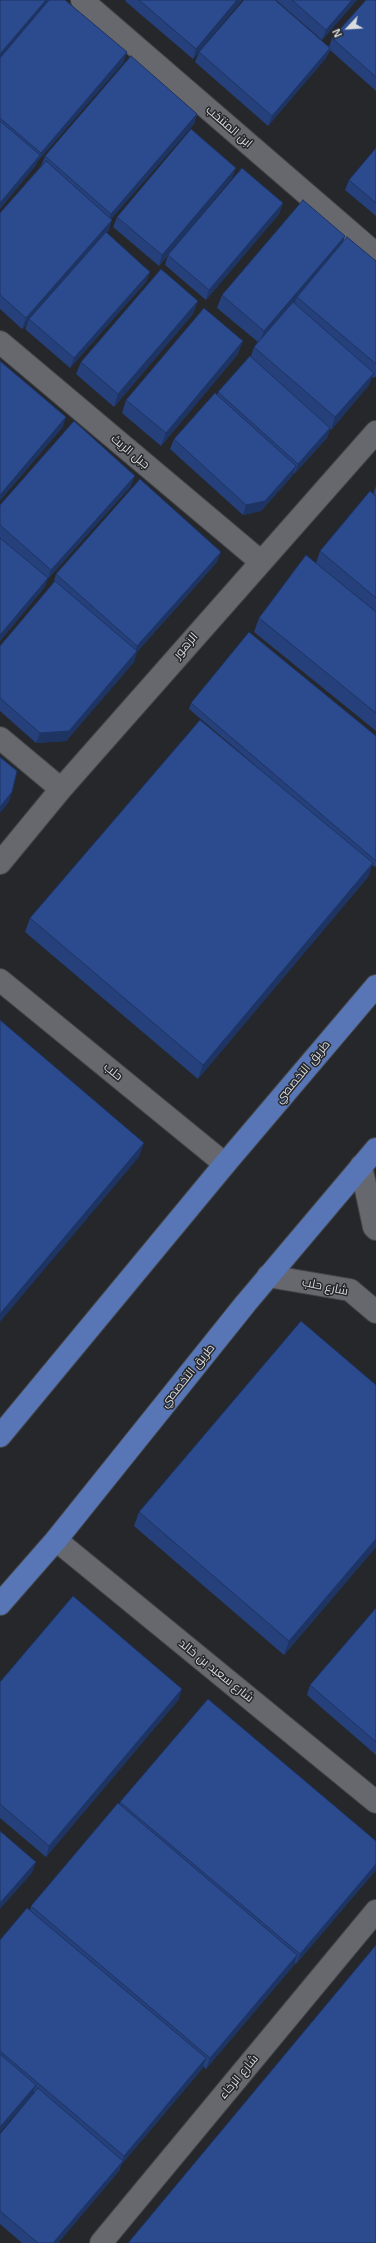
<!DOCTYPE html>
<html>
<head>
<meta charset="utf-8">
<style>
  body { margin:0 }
  #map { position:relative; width:376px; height:2243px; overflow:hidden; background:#25272b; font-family:Arial,sans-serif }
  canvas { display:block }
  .north { position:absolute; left:328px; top:8px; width:40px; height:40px; -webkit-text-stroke:3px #25272b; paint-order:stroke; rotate:245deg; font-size:11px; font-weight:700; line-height:16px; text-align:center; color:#d9dbdd }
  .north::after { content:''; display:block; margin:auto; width:14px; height:18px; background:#d9dbdd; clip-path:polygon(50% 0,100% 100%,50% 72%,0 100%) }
</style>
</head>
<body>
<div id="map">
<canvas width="376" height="2243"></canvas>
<div class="north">N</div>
</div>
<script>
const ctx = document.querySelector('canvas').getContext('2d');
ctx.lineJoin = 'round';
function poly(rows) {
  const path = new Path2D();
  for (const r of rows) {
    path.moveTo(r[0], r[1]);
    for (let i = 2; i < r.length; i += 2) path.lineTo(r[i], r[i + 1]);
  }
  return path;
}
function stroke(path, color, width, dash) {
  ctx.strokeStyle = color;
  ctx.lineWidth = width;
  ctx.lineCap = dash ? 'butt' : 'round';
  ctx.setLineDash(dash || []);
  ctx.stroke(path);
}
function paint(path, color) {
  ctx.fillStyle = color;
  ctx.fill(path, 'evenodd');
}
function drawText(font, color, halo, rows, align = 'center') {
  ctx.font = font + ' Arial,Cairo,sans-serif';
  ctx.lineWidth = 3;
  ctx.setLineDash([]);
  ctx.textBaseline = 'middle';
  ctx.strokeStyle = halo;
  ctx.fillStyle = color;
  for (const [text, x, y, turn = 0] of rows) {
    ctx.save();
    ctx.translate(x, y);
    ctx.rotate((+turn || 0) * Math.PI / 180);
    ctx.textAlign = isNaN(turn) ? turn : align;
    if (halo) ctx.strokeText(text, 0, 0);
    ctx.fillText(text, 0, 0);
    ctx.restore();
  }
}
const street = poly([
  [82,0,376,254],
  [0,342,260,561],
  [0,738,61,789],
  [0,863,61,789,376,432],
  [0,980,225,1164],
  [56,1540,376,1802],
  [101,2243,376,1911]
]);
const secondary = poly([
  [361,1166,374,1227,376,1229],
  [268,1276,350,1290,376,1312]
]);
const primary = poly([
  [0,1436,225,1164,376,986],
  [0,1604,56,1540,246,1303,376,1149]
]);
stroke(street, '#434548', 24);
stroke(secondary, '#434548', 24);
stroke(primary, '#434548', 24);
stroke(street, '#66686d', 22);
stroke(secondary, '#66686d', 22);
stroke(primary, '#5876b6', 22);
paint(poly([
  [0,0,48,1,127,52,123,63,37,162,36,165,0,209],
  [126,0,242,0,193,59,125,1],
  [276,0,357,0,322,40],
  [376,0,376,91,330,50,326,58,268,126,195,62,199,52,329,47,332,38],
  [197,114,194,124,111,219,109,230,106,233,150,272,146,282,70,368,25,329,28,323,22,329,0,309,0,213,41,166,45,156],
  [376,148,376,216,345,190,349,180],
  [232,178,159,266,113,227,117,217],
  [283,203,279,214,206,300,165,265,168,255],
  [345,236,343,242,376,261,376,376,374,378,372,377,369,385,331,430,330,429,327,438,294,474,293,473,292,476,261,511,243,515,170,449,174,439,217,395,218,392,251,356,254,347,258,342,217,308,222,295],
  [193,314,114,407,76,374,81,362],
  [238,354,161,446,122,413,126,400],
  [131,486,47,580,44,588,0,641,0,505],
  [376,486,376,731,254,632,259,618,316,563,320,551,373,494],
  [217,562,137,652,134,662,66,741,36,743,0,711,0,646,53,584,56,574],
  [191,703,376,736,376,866,375,867,372,865,368,877,198,1079,25,932,30,918,255,765,189,709],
  [139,1512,376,1547,284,1655,134,1526],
  [376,1608,376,1755,307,1695,310,1685],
  [0,1682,179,1699,46,1857,0,1818],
  [120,1802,376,1841,376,1870,296,1964,294,1963,294,1965,206,2069,203,2066,202,2069,121,2165,119,2171,58,2243,22,2243,0,2224,0,2134,34,2093,33,2092,32,2095,0,2132,0,1940,30,1910,31,1906,120,1804]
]), '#25407a');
paint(poly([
  [46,0,49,0,48,4,0,60,0,54],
  [237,0,242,0,193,59,196,49],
  [352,0,357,0,322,40,326,30],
  [330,48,326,58,268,126,272,116],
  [127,52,123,63,37,162,36,165,0,209,0,203,40,156,41,153],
  [197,114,194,124,107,224,111,214],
  [236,168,232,178,159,266,162,255],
  [283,203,279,214,206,300,209,290],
  [112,220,109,230,30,320,29,319,28,323,22,329,26,318],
  [345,236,340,249,297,297,295,302,259,344,264,331],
  [150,272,146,282,70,368,74,358],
  [198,301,193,314,114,407,118,394],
  [243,341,238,354,161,446,166,433],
  [374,373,369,385,331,430,335,417],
  [66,417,63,427,0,501,0,495],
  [330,428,327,438,294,474,298,464],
  [296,466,292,476,261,511,243,515,246,505],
  [135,476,131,486,47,580,51,570],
  [221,552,217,562,137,652,134,662,66,741,36,743,40,733,133,656,137,646],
  [48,578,44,588,0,641,0,635],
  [12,792,9,802,0,813,0,807],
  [373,863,368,877,198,1079,203,1065],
  [144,1143,139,1157,0,1322,0,1314],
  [376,1539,376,1547,284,1655,289,1641],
  [182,1689,179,1699,46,1857,49,1846],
  [36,1862,32,1873,0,1909,0,1903],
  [376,1864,376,1870,296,1964,300,1954],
  [297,1955,294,1965,206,2069,210,2058],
  [206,2058,202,2069,121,2165,119,2171,58,2243,53,2243,122,2162,124,2156],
  [36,2085,32,2095,0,2132,0,2127]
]), '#1e3463');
const building = poly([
  [0,0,46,0,0,54,0,0],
  [49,0,65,0,127,52,41,153,0,118,0,58,49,0],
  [139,0,237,0,196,49,139,0],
  [244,0,275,0,330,48,272,116,199,52,244,0],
  [292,0,352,0,326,30,292,0],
  [366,0,376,0,376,77,332,38,366,0],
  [131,56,197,114,111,214,45,156,131,56],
  [0,121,40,155,0,203,0,121],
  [191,129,236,168,162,255,117,217,191,129],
  [376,148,376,203,349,180,376,148],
  [46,161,112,220,26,318,0,295,0,213,46,161],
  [242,168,283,203,209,290,168,255,242,168],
  [303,200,345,236,264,331,222,295,303,200],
  [106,232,150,272,74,358,29,319,106,232],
  [347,237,376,261,376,364,297,297,347,237],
  [161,269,198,301,118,394,81,362,161,269],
  [293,302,374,373,335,417,254,347,293,302],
  [204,308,243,341,166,433,126,400,204,308],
  [250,356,330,428,298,464,218,392,250,356],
  [0,361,66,417,0,495,0,361],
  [215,393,296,466,265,501,246,505,174,439,215,393],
  [74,421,135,476,51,570,0,525,0,505,74,421],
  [140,479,221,552,137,646,56,574,140,479],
  [370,491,376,497,376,598,320,551,370,491],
  [0,538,48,578,0,635,0,538],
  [306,555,376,612,376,713,259,618,306,555],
  [55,581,137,651,69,731,40,733,0,698,0,646,55,581],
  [249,632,376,736,376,861,191,703,249,632],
  [200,720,373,863,203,1065,30,918,200,720],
  [0,757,17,771,12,792,0,807,0,757],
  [0,1020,144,1143,0,1314,0,1020],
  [301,1321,376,1385,376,1539,289,1641,139,1512,301,1321],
  [73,1596,182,1689,49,1846,0,1804,0,1682,73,1596],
  [376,1608,376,1742,310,1685,376,1608],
  [208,1699,376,1841,376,1864,300,1954,120,1802,208,1699],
  [118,1803,297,1955,210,2058,31,1906,118,1803],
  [0,1831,36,1862,0,1903,0,1831],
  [27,1908,206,2058,124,2156,0,2051,0,1940,27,1908],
  [376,1945,376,2243,128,2243,376,1945],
  [0,2054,36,2085,0,2127,0,2054],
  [38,2088,123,2161,53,2243,38,2243,0,2211,0,2134,38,2088]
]);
paint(building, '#2b4b8e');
stroke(building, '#1e3463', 1);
drawText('12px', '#d9dbdd', '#25272b', [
  ["ابن المنتخب",229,127,41],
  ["جبل الريث",130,452,40],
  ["الزهور",186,646,-49],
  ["حلب",113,1072,39],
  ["طريق التخصصي",303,1072,-50],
  ["شارع حلب",325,1287,12],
  ["طريق التخصصي",188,1376,-51],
  ["شارع سعيد بن خالد",216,1671,39],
  ["شارع الرخاء",239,2077,-50]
]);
</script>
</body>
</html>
